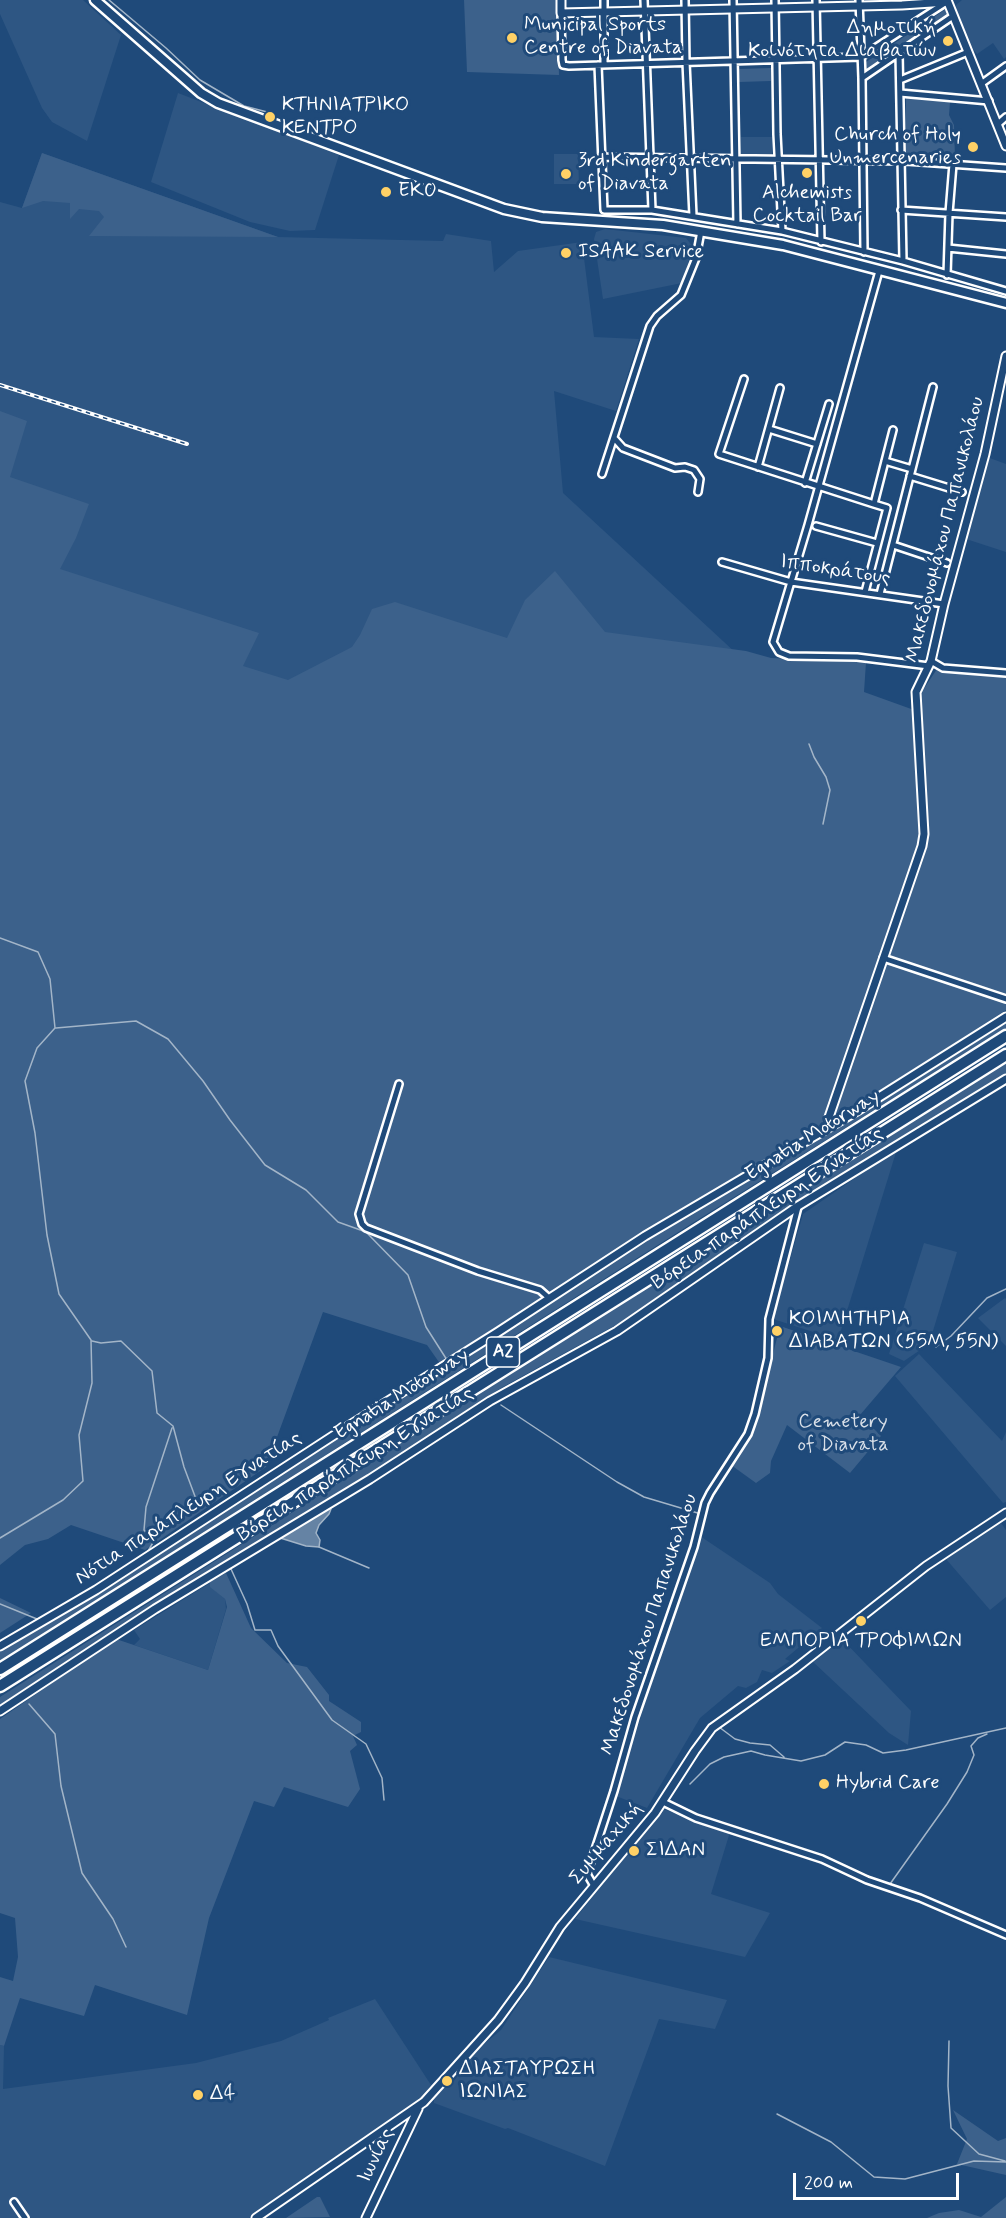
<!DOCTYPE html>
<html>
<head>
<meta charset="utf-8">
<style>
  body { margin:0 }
  #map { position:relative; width:1006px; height:2218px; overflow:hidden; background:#1f4a7a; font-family:Mynerve,sans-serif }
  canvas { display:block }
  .scale { position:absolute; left:793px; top:2173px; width:166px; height:27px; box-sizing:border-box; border:3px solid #fff; border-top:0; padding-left:8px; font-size:18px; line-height:21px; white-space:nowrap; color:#fff; -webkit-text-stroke:4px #1f4a7a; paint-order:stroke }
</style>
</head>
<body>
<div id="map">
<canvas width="1006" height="2218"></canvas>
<div class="scale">200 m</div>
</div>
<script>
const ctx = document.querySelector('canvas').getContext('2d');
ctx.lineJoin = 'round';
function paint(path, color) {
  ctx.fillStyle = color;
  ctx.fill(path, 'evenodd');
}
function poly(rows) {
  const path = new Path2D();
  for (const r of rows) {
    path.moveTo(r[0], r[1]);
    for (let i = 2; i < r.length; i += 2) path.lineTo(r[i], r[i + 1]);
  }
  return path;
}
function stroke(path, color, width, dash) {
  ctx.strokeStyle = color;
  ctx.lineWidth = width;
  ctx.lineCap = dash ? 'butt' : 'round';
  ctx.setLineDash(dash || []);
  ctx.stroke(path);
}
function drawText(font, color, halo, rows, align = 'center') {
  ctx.font = font + ' Mynerve,sans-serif';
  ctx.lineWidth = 6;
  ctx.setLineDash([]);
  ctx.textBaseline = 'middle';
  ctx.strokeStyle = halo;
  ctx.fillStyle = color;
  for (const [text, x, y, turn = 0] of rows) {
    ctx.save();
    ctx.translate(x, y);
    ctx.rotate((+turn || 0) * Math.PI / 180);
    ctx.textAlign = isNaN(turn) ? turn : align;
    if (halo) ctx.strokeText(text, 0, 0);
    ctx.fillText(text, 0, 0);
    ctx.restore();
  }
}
paint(poly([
  [0,0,83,0,121,35,87,141,52,122,42,108,0,14],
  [962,0,1006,0,1006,57,1004,59,993,43,977,54,969,45,957,17,956,5],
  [178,93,339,155,315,230,290,231,250,222,151,182],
  [741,137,772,137,772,155,741,154],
  [42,153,278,237,443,241,446,234,491,241,494,272,518,251,582,242,594,337,639,339,616,411,554,391,563,493,777,691,0,1115,0,202,22,208],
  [554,154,578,154,579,184,554,184],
  [605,229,686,238,693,247,682,283,603,299,594,239,596,232],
  [987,457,1006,464,1006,552,966,539],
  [897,1149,838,1340,773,1319,803,1214],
  [924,1243,957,1252,929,1344,904,1361,889,1354],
  [1005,1298,1006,1299,1006,1346,978,1318],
  [919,1354,1002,1441,1006,1432,1006,1502,1003,1503,895,1376],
  [1001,1523,1006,1530,1006,1597,990,1610,946,1559],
  [700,1536,770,1583,778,1594,822,1628,785,1659,790,1661,772,1673,762,1670,757,1682,746,1688,738,1686,700,1718,647,1808,616,1796,658,1662,688,1580],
  [210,1583,211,1587,225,1599,226,1609,208,1670,134,1645,140,1639,134,1630],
  [841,1638,911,1711,908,1745,889,1733,812,1661,830,1649],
  [663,1809,730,1832,711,1894,770,1913,745,1957,575,1919],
  [549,1957,727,2000,715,2029,659,2019,605,2166,508,2128,505,2129,434,2103,434,2098,445,2087,449,2087,457,2077,457,2072,484,2044,501,2030],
  [375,1999,431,2085,416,2104,249,2218,0,2218,0,2045,4,2046,3,2089,196,2063,281,2041,329,2020,328,2018]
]), '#2e5683');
paint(poly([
  [464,0,557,0,559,75,467,72],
  [946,9,948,14,866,69,866,62],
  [771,68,771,81,739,82,739,69],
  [906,98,950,102,949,115,954,125,955,158,906,153],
  [42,153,278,237,89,236,104,217,99,211,79,209,70,219,70,203,43,201,22,208],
  [0,411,27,421,10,477,89,504,76,538,60,569,259,633,243,666,288,680,352,647,360,635,372,609,395,602,507,638,525,600,555,571,605,632,746,651,771,658,866,662,864,692,914,710,921,709,921,693,937,669,1006,675,1006,1010,872,1096,620,1247,441,1365,427,1345,323,1312,266,1467,145,1550,71,1525,48,1539,25,1545,0,1565],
  [1006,1021,1006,1028,699,1219,0,1661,0,1648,506,1332,633,1247],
  [1006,1061,1006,1074,791,1207,623,1321,501,1388,345,1490,71,1658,0,1705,0,1697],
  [780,1326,901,1367,860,1415,881,1436,850,1473,787,1425,771,1461,770,1473,756,1483,731,1465,751,1432,760,1406],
  [367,1444,368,1447,0,1678,0,1675],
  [226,1573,251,1628,287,1663,307,1667,329,1695,329,1701,361,1722,361,1732,353,1736,357,1745,350,1751,360,1789,348,1807,284,1787,274,1807,254,1801,209,1918,187,2015,95,1985,84,2016,20,1998,4,2046,0,2045,0,1977,13,1981,18,1957,15,1918,0,1913,0,1719,116,1639,208,1670,227,1607,225,1599,210,1587,210,1582],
  [0,1598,31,1613,0,1633],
  [953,2110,998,2141,1006,2138,1006,2175,957,2164,967,2139],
  [317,2197,320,2197,330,2217,286,2218],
  [1006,2197,1006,2218,927,2218,939,2213,959,2210,981,2217]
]), '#3c618b');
const water = poly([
  [329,1507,331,1509,329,1514,319,1525,316,1533,320,1540,319,1547,306,1546,277,1537,329,1507]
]);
paint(water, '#6583a4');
stroke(water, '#a3b5c8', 1.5);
stroke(poly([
  [109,0,166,48,200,80,244,106,271,113],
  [809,744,814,757,826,777,830,790,823,824],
  [0,938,38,952,50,979,55,1028,37,1048,25,1081,35,1133,47,1235,59,1294,91,1340,92,1383,79,1435,83,1481,63,1500,0,1538],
  [56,1028,136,1021,168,1039,203,1081,230,1120,265,1165,306,1190,338,1222,366,1232,408,1275,426,1327,447,1360],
  [92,1341,101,1343,121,1341,152,1371,157,1413,173,1426,184,1467,199,1507],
  [936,1347,951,1336,987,1298,1006,1289],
  [501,1405,617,1482,644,1497,701,1514],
  [319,1547,369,1568],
  [148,1551,154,1541,144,1530,146,1507,172,1428],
  [231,1569,247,1604,255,1630,271,1630,278,1646,332,1720,366,1744,382,1778,384,1800],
  [0,1604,37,1619],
  [29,1704,55,1734,61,1786,82,1873,113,1919,126,1947],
  [719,1727,735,1739,750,1743,770,1745,784,1757],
  [690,1784,710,1764,724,1757,751,1751,765,1755,801,1761,825,1755,845,1742,866,1745,883,1753,906,1750,1006,1728],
  [890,1884,947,1804,967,1772,974,1755,971,1746,978,1738,987,1734],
  [949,2041,948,2086,951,2128,979,2154,1005,2161],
  [777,2114,831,2142,874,2177,905,2179,974,2161,1006,2162]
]), '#a3b5c8', 1.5);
const minor = poly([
  [604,0,604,65],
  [644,0,652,210],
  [685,0,686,62,693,216],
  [733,0,737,224],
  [775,0,777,134,782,231],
  [816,0,821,242],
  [859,0,862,78,864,252],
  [561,13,562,60,563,65,569,66,861,57,945,3],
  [899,53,903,261],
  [598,65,604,210,652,210,782,231,903,261,1006,291],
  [862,78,953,16],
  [900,80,968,52],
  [981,84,1006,66],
  [900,93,989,101],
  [998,124,1006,117],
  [602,157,906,161,1006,168],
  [901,210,1006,217],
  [948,248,1006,254],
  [879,271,808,525,773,642,779,652,789,656,857,657,929,666],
  [947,275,949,213,953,164],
  [744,379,719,454,874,504],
  [769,429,817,444],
  [614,438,623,448,675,468,685,467,694,470,700,479,698,492],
  [885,461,912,469],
  [758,467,780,388],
  [602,474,650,326,657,316,681,295,696,258,701,231],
  [910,476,962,492],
  [805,483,829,404],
  [816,526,877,543],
  [893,545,947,563],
  [722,562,791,582,944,604],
  [865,592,887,508,874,504,893,430],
  [880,594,933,387],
  [931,661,943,668,1006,673],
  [883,958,1006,999],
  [399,1084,359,1214,362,1224,366,1228,478,1271,540,1290,549,1298],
  [663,1802,696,1818,822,1859,867,1880,920,1898,1006,1935],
  [594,1886,587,1874,614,1791,635,1717,694,1547,705,1503,710,1493,748,1434,755,1414,768,1358,769,1319,798,1207],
  [14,2202,25,2218]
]);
const tertiary = poly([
  [561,0,561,13,902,5,947,2],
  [947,0,1006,146],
  [830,1126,829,1117,922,846,924,834,916,692,931,661,944,604,985,454,1006,356],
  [0,1646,96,1590,342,1430,498,1332,645,1236,857,1111,1006,1017],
  [0,1711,155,1609,370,1479,490,1401,617,1331,798,1206,1006,1079],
  [256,2218,424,2102,498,2020,525,1983,560,1927,655,1813,695,1751,712,1728,795,1669,926,1566,1006,1513],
  [366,2218,418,2109]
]);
const secondary = poly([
  [95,0,201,93,218,103,504,209,542,217,663,225,783,245,1006,303]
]);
const motorway = poly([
  [0,1669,1006,1036],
  [0,1686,1006,1055]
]);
stroke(minor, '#fff', 10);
stroke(tertiary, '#fff', 11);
stroke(secondary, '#fff', 13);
stroke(motorway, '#fff', 15);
stroke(minor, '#1f4a7a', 5);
stroke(tertiary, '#1f4a7a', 7);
stroke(secondary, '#1f4a7a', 8);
stroke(motorway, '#1f4a7a', 10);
const rail = poly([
  [0,385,187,444]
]);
stroke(rail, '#fff', 4);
stroke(rail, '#1f4a7a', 1.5, [4.5]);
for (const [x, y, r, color] of [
  [512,38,6,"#ffd166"],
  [948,41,6,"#ffd166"],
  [270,117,6,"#ffd166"],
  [973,147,6,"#ffd166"],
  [807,173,6,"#ffd166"],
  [566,174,6,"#ffd166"],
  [386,192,6,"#ffd166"],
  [566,253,6,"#ffd166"],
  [777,1331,6,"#ffd166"],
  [861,1621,6,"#ffd166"],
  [824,1784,6,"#ffd166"],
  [634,1851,6,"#ffd166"],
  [447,2081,6,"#ffd166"],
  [198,2095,6,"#ffd166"]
]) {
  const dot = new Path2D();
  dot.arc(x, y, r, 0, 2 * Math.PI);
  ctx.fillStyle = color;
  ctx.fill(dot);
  stroke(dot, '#1f4a7a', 2);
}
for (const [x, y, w] of [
  [503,1352,33]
]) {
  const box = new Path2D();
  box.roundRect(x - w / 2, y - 15, w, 30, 4.5);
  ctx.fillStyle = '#1f4a7a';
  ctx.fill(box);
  stroke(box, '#fff', 1.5);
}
drawText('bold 18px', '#fff', null, [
  ["Α2",503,1352]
]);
drawText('20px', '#fff', '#1f4a7a', [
  ["Municipal Sports",524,26],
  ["Centre of Diavata",524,49],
  ["Δημοτική",936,29,"right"],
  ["Κοινότητα Διαβατών",936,52,"right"],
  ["ΚΤΗΝΙΑΤΡΙΚΟ",282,106],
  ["ΚΕΝΤΡΟ",282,129],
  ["Church of Holy",961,136,"right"],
  ["Unmercenaries",961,159,"right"],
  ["3rd Kindergarten",578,162],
  ["of Diavata",578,185],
  ["EKO",398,192],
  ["Alchemists",807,194,"center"],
  ["Cocktail Bar",807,217,"center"],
  ["ISAAK Service",578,253],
  ["ΚΟΙΜΗΤΗΡΙΑ",789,1320],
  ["ΔΙΑΒΑΤΩΝ (55Μ, 55Ν)",789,1343],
  ["ΕΜΠΟΡΙΑ ΤΡΟΦΙΜΩΝ",861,1642,"center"],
  ["Hybrid Care",836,1784],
  ["ΣΙΔΑΝ",646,1851],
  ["ΔΙΑΣΤΑΥΡΩΣΗ",459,2070],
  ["ΙΩΝΙΑΣ",459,2093],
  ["Δ4",210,2095]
], 'left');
drawText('20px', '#fff', '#1f4a7a', [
  ["Μακεδονομάχου Παπανικολάου",946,530,-76],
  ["Ιπποκράτους",835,571,9],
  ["Egnatia Motorway",813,1136,-32],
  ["Βόρεια παράπλευρη Εγνατίας",768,1209,-34],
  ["Egnatia Motorway",402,1395,-32],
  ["Βόρεια παράπλευρη Εγνατίας",356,1465,-32],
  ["Νότια παράπλευρη Εγνατίας",189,1509,-33],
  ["Μακεδονομάχου Παπανικολάου",650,1625,-72],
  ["Συμμαχική",607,1844,-50],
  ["Ιωνίας",377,2156,-64]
]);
drawText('20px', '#d8dfe8', '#1f4a7a', [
  ["Cemetery",843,1423],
  ["of Diavata",843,1446]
]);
</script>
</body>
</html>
